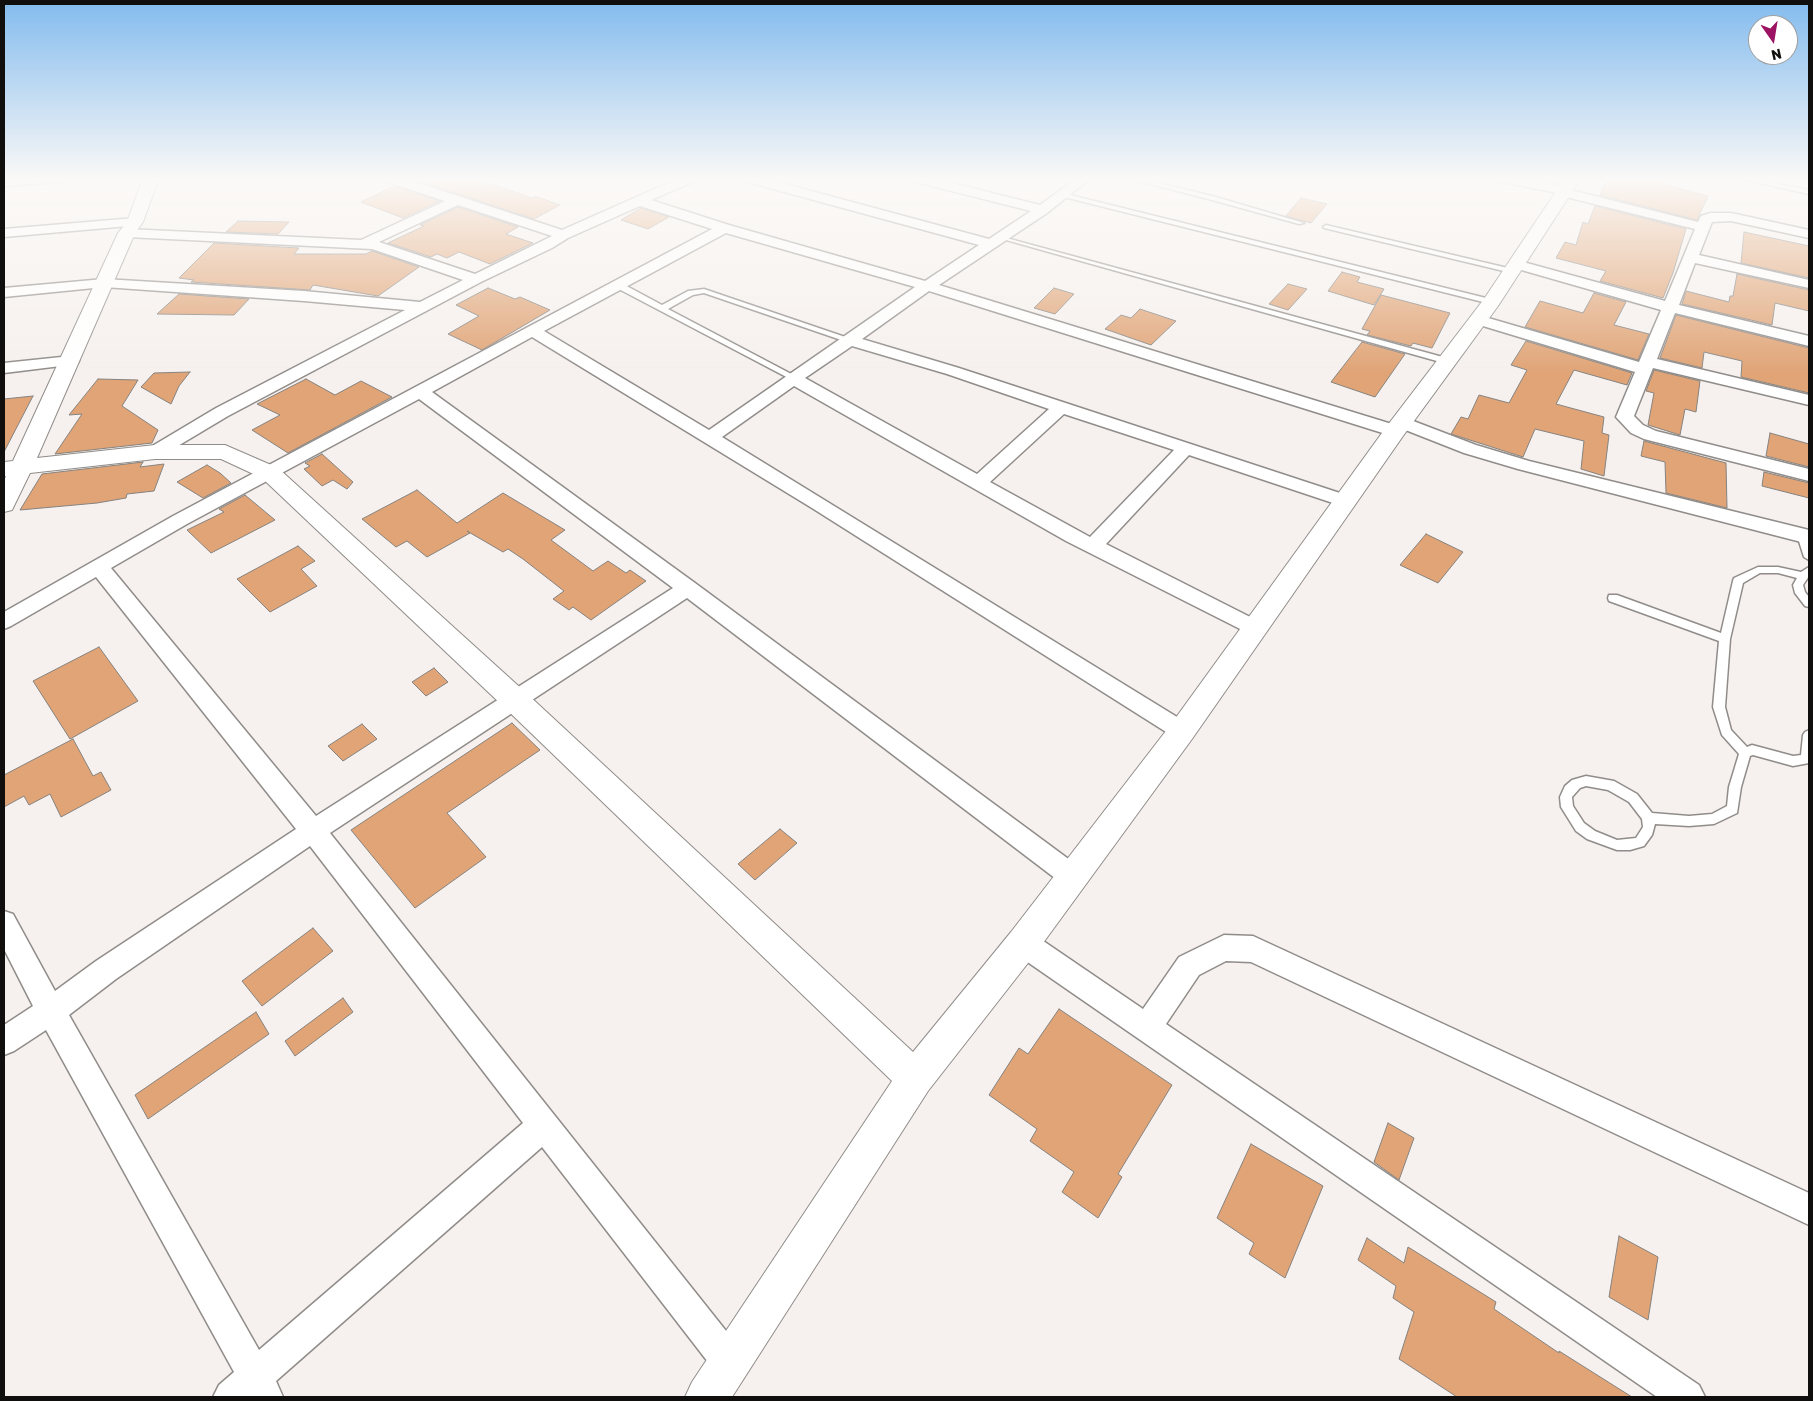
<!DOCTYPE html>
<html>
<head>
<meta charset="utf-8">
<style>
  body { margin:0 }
  #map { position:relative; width:1813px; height:1401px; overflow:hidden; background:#f6f1ee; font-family:Rubik,sans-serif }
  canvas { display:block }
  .frame { position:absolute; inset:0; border:5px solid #100f0e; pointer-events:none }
  .north { position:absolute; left:1748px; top:15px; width:50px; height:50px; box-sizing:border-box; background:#fff; border:1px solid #9f9f9f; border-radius:50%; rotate:167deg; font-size:14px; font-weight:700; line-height:20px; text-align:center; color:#100f0e }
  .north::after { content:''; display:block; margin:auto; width:18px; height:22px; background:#9c1363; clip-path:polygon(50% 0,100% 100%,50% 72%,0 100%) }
</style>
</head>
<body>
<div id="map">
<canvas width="1813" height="1401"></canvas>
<div class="frame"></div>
<div class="north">N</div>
</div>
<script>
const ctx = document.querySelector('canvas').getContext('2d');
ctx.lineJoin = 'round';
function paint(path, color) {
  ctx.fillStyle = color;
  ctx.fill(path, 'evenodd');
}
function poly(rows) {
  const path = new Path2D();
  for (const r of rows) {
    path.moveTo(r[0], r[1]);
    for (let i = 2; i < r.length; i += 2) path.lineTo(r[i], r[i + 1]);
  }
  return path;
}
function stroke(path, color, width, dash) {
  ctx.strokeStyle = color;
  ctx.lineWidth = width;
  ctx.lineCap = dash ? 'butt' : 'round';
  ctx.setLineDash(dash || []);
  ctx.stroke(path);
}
const building = poly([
  [416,178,474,178,532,198,535,196,560,205,534,219,413,179,416,178],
  [1607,178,1667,178,1666,185,1708,196,1697,220,1600,195,1607,178],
  [397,187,440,201,403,218,361,202,390,188,397,187],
  [1301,198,1327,204,1311,223,1286,216,1301,198],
  [1595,206,1686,229,1673,273,1663,298,1600,281,1606,271,1556,258,1565,242,1576,245,1583,222,1588,224,1595,206],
  [458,207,518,227,506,234,533,243,490,264,459,252,447,258,437,254,431,257,388,243,424,226,420,225,458,207],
  [641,208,669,217,648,229,621,220,641,208],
  [238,221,289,222,278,234,226,232,238,221],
  [1744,232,1809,246,1809,278,1741,263,1744,232],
  [214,243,299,248,294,254,366,254,372,251,419,267,378,296,313,285,310,290,191,282,194,280,179,278,214,243],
  [1342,272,1360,277,1357,282,1384,289,1374,305,1328,291,1342,272],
  [1737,274,1809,290,1809,311,1775,303,1772,325,1682,304,1686,291,1729,302,1730,296,1733,296,1737,274],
  [1288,284,1307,289,1288,310,1269,304,1288,284],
  [488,288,515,299,520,297,550,310,482,350,448,334,479,316,456,305,488,288],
  [1054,288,1074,294,1055,314,1034,308,1054,288],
  [1594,293,1626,302,1614,325,1649,334,1638,360,1525,327,1540,301,1583,313,1594,293],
  [179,294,249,299,234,315,157,314,179,294],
  [1381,295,1450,313,1432,348,1413,343,1411,346,1367,335,1370,331,1362,329,1381,295],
  [1140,309,1176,321,1151,345,1105,329,1121,315,1131,318,1140,309],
  [1676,315,1809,348,1809,393,1741,377,1742,361,1704,352,1702,368,1660,358,1676,315],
  [1526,341,1632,373,1627,385,1574,370,1556,404,1604,417,1602,433,1609,435,1604,476,1581,469,1584,441,1535,429,1523,457,1451,434,1461,417,1468,419,1479,395,1509,403,1527,370,1511,365,1526,341],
  [1362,342,1405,354,1375,397,1331,382,1362,342],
  [1654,370,1700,381,1696,412,1685,409,1680,435,1648,425,1654,393,1646,391,1654,370],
  [190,372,179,386,171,404,141,387,154,373,190,372],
  [98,379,138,380,122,406,158,430,152,443,55,454,82,414,69,415,98,379],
  [306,379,335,395,361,381,392,397,288,453,252,430,280,415,257,404,306,379],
  [33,396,4,452,4,399,33,396],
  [1770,433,1809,444,1809,467,1766,456,1770,433],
  [1644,441,1726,463,1727,508,1666,493,1665,462,1641,456,1644,441],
  [322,454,353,482,347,489,333,480,322,486,304,469,310,466,305,463,322,454],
  [143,462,140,467,164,464,154,491,127,494,126,498,97,503,20,510,42,474,143,462],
  [207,465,220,473,231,483,203,498,177,482,207,465],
  [1764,472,1809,483,1809,498,1762,486,1764,472],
  [417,490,457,523,503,493,565,530,551,540,593,571,608,561,626,573,630,570,646,581,591,620,573,607,569,610,553,599,564,591,523,559,508,549,503,552,467,531,470,533,427,557,407,541,396,547,362,519,417,490],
  [245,495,275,520,211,553,187,530,224,512,219,509,245,495],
  [1426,534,1463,552,1438,583,1400,565,1426,534],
  [298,546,315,561,301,569,317,586,270,612,237,579,298,546],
  [99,647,138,701,70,739,33,681,99,647],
  [434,668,448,682,426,696,412,682,434,668],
  [512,723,540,750,447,813,486,857,415,908,351,830,512,723],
  [362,724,377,739,343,761,328,746,362,724],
  [73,739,93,776,101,772,111,790,61,817,50,794,29,805,24,796,4,807,4,775,73,739],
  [780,829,797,843,755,880,738,864,780,829],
  [313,928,333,951,262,1006,242,981,313,928],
  [343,998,353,1012,295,1056,285,1041,343,998],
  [1059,1009,1172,1085,1118,1174,1122,1177,1098,1218,1062,1192,1074,1172,1030,1141,1037,1129,989,1095,1019,1048,1028,1054,1059,1009],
  [256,1012,269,1034,148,1119,135,1095,256,1012],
  [1388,1123,1414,1138,1399,1180,1374,1162,1388,1123],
  [1251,1144,1323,1186,1285,1278,1249,1254,1254,1243,1217,1218,1251,1144],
  [1619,1236,1658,1257,1648,1320,1609,1297,1619,1236],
  [1367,1238,1404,1263,1408,1247,1496,1302,1494,1309,1559,1353,1559,1351,1632,1397,1457,1397,1399,1359,1414,1312,1393,1298,1396,1286,1358,1260,1367,1238]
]);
paint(building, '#e0a476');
stroke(building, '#85827f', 1);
const service = poly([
  [1127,178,1138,178,1216,197,1304,223,1299,224,1212,200,1127,178],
  [1736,178,1748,178,1809,190,1809,194,1736,178],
  [1062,193,1494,300,1495,302,1491,304,1060,196,1060,194,1062,193],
  [1326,225,1512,269,1516,271,1512,273,1324,228,1323,227,1326,225],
  [999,236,1450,359,1451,361,1444,363,999,238,999,236],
  [615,283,621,283,662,305,688,291,704,289,854,340,847,342,704,293,693,295,668,309,797,377,797,381,794,381,615,287,615,283],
  [1802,532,1805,533,1809,542,1809,560,1804,557,1797,535,1802,532],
  [1758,567,1778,567,1801,572,1809,567,1809,576,1803,585,1805,592,1809,597,1809,607,1805,606,1795,593,1793,585,1797,578,1778,573,1760,573,1743,583,1730,639,1725,707,1731,730,1747,747,1752,745,1793,756,1801,755,1803,735,1805,732,1809,730,1809,763,1793,766,1753,755,1750,756,1741,787,1737,813,1714,824,1689,826,1655,824,1652,835,1644,846,1630,850,1617,850,1587,839,1576,831,1561,807,1560,797,1565,786,1572,780,1586,776,1614,781,1637,794,1652,813,1689,816,1712,814,1727,806,1729,787,1739,754,1722,735,1713,707,1719,641,1609,601,1608,598,1609,595,1617,595,1721,633,1733,581,1734,578,1758,567],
  [1586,786,1608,790,1629,802,1642,819,1643,827,1636,838,1617,840,1595,831,1584,823,1573,806,1572,797,1580,788,1586,786]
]);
const minor = poly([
  [4,178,67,178,61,182,4,186,4,178],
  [384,178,403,178,562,230,679,178,696,178,695,181,651,200,729,225,925,281,979,245,744,181,743,178,763,178,989,239,1031,211,912,181,911,178,932,178,1040,205,1077,178,1091,178,1047,213,939,285,1395,425,1393,423,1396,419,1402,418,1408,419,1476,445,1529,461,1809,530,1809,544,1518,469,1464,453,1403,429,1404,431,1401,435,1395,436,1389,435,929,291,862,339,959,368,1352,497,1354,501,1352,505,1345,507,1189,455,1106,544,1262,623,1266,628,1262,633,1255,636,1248,633,1066,541,794,386,722,437,1190,725,1194,731,1190,737,1182,740,1174,737,812,508,532,337,432,392,695,583,1082,869,1086,877,1082,885,1073,888,1064,885,687,598,330,833,742,1351,747,1363,742,1375,730,1380,718,1375,542,1147,276,1381,283,1397,213,1397,219,1385,234,1372,46,1030,14,1051,4,1055,4,1025,33,1006,4,949,4,911,13,914,55,991,96,961,296,829,96,577,11,626,4,629,4,612,173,516,712,229,640,206,568,238,552,248,481,282,228,416,161,456,155,458,149,456,146,452,149,448,216,408,405,310,304,301,104,287,4,297,4,288,104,279,304,291,420,302,463,280,372,249,127,237,120,233,127,229,361,240,445,201,385,181,384,178],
  [458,205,552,236,475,274,379,242,458,205],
  [726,233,915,287,709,430,544,331,726,233],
  [852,346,947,374,1049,409,977,474,805,378,852,346],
  [419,399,673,588,316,816,111,568,187,524,419,399],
  [1064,414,1174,450,1090,537,990,482,1064,414],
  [310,846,523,1123,259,1350,69,1015,116,979,310,846],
  [1497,178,1522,178,1564,186,1571,190,1698,222,1701,216,1710,213,1731,213,1809,230,1809,238,1731,221,1712,222,1699,255,1809,280,1809,288,1695,263,1679,305,1809,336,1809,346,1675,313,1657,359,1809,395,1809,405,1653,368,1634,416,1643,425,1656,431,1809,469,1809,481,1644,439,1631,433,1616,417,1635,372,1473,323,1470,320,1473,317,1478,315,1639,362,1661,310,1511,267,1509,264,1511,261,1516,260,1665,301,1695,229,1558,195,1557,193,1498,181,1497,178],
  [135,218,142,222,140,225,4,237,4,229,135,218],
  [71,356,77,358,79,361,77,364,4,373,4,363,71,356],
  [1023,930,1033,934,1143,1009,1179,957,1224,935,1253,936,1809,1193,1809,1225,1251,962,1226,961,1199,975,1166,1024,1699,1385,1705,1397,1657,1397,1013,952,1010,943,1013,934,1023,930]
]);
const tertiary = poly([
  [143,178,159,178,143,222,135,233,37,458,155,445,225,445,278,468,524,691,913,1052,1011,932,1172,723,1387,426,1484,299,1565,178,1581,178,1498,306,1403,436,1192,739,1035,954,928,1091,732,1397,685,1397,692,1382,892,1081,504,707,262,478,221,459,155,459,30,473,12,510,4,512,4,481,6,476,4,476,4,462,13,461,118,233,127,222,143,178]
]);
stroke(service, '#908c89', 3);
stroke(minor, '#908c89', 3);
stroke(tertiary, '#908c89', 2);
paint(service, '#fff');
paint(minor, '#fff');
paint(tertiary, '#fff');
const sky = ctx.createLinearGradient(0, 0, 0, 374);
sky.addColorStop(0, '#83bbee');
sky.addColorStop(0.48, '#fbf9f7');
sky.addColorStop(1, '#fbf9f700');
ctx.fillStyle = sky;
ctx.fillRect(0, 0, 1813, 374);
</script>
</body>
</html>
